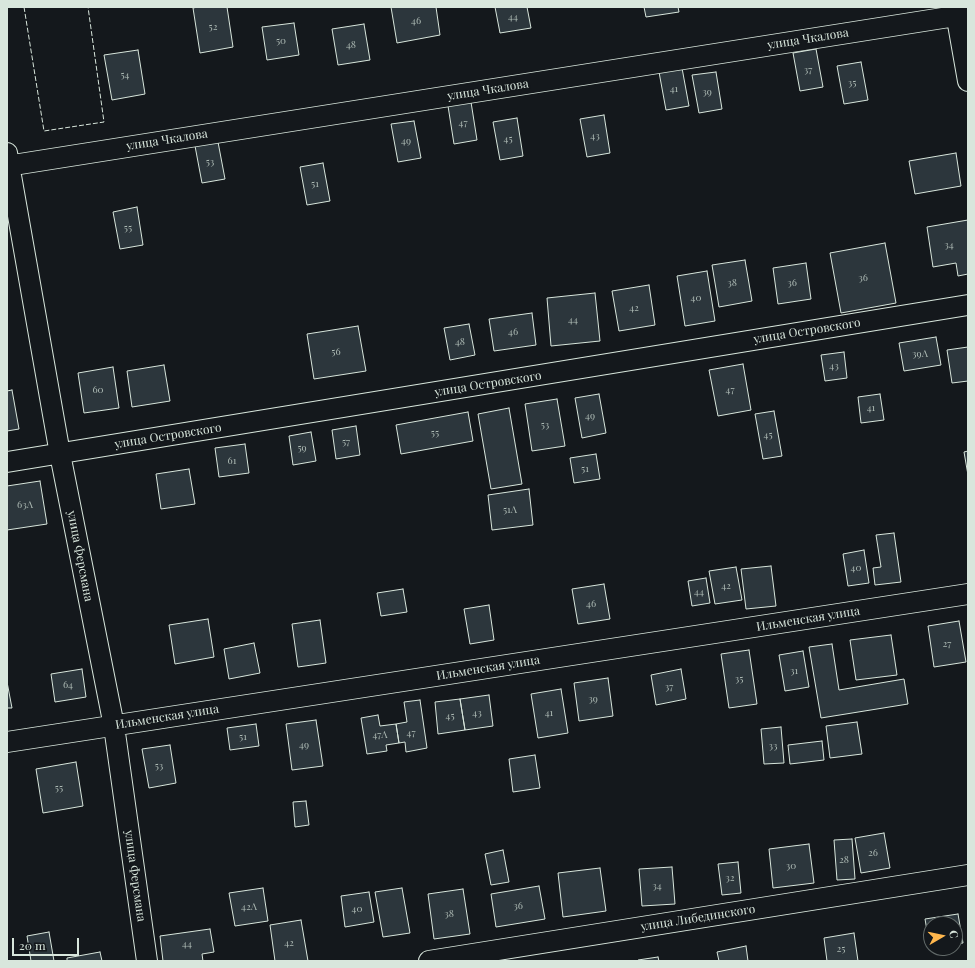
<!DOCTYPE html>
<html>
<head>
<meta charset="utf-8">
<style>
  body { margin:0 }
  #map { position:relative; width:975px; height:968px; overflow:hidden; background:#14181c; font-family:"Playfair Display",serif }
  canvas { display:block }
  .frame { position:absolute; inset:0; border:8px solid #d8e6dc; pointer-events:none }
  .north { position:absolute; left:923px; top:916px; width:40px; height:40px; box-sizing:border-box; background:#14181c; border:1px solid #626a69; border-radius:50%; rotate:81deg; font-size:11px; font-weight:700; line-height:16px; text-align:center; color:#d8e6dc }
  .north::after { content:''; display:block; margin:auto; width:14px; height:18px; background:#ffb74d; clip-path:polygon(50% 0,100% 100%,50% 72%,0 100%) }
  .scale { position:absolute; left:12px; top:938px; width:67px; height:18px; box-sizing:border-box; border:2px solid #d8e6dc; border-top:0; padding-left:5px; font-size:12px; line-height:14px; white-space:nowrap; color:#d8e6dc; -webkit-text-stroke:3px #14181c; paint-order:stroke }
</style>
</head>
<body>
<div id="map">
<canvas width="975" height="968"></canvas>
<div class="frame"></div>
<div class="north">С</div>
<div class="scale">20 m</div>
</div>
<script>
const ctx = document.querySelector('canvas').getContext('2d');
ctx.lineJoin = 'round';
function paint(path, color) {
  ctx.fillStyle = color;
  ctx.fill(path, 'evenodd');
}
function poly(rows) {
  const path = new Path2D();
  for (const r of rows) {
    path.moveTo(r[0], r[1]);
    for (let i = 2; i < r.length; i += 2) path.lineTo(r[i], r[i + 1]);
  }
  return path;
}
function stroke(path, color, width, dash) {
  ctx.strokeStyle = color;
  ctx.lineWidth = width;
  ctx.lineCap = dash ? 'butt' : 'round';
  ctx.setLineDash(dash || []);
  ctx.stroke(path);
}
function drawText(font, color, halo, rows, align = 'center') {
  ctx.font = font + ' "Playfair Display",serif';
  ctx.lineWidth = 3;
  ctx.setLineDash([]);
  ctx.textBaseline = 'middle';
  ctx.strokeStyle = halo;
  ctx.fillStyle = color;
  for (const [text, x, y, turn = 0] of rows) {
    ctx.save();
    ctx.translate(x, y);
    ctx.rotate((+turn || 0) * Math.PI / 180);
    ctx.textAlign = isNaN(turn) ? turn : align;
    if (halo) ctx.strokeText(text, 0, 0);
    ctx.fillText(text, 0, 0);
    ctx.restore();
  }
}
const building = poly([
  [198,7,227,7,233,47,200,53,193,8,198,7],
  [391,7,436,7,440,35,397,43,391,7],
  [495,7,527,7,531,28,500,33,495,7],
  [644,7,678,7,679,12,646,17,644,7],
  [294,23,299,55,267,60,262,27,294,23],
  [364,24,370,60,338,65,332,29,364,24],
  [816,49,823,87,800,91,793,53,816,49],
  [138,50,145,94,112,100,104,55,138,50],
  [861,62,868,100,844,104,837,66,861,62],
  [682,68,689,106,666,110,659,72,682,68],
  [716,72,722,109,699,113,692,75,716,72],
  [471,102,477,140,454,144,448,106,471,102],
  [604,115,610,153,587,157,580,119,604,115],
  [517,118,523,156,500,160,493,122,517,118],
  [414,121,421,158,398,162,391,124,414,121],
  [218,142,225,179,202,183,195,146,218,142],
  [956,153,961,186,915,194,909,161,956,153],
  [323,163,330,201,307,205,300,167,323,163],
  [137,207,143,245,120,249,113,212,137,207],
  [968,220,968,274,958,276,956,263,933,267,927,227,968,220],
  [885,243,896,303,841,313,830,253,885,243],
  [745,260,752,301,719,307,712,265,745,260],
  [806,263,811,299,778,304,773,268,806,263],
  [707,271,715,321,685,326,677,276,707,271],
  [649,285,655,325,619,331,612,291,649,285],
  [595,293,600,341,551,346,547,298,595,293],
  [532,313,536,345,494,351,489,319,532,313],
  [469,324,475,355,450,360,444,328,469,324],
  [358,326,366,371,314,379,307,334,358,326],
  [936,337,941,365,904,371,899,343,936,337],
  [968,347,968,381,952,383,947,350,968,347],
  [844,352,847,378,825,381,821,355,844,352],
  [743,364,751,410,718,416,709,370,743,364],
  [164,365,170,401,132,407,127,371,164,365],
  [113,367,119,408,84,413,78,373,113,367],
  [12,390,19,429,7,431,7,391,12,390],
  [599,394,606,433,582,438,575,398,599,394],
  [880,394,884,420,861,423,858,397,880,394],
  [557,399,565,446,532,451,525,404,557,399],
  [509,408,522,484,491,489,478,414,509,408],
  [774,411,782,456,763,459,755,414,774,411],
  [468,412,473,441,401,454,396,425,468,412],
  [356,426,360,455,336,459,332,430,356,426],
  [311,432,316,461,293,465,289,436,311,432],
  [245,444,249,473,219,477,215,448,245,444],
  [968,451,968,475,964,452,968,451],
  [596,454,600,479,574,483,570,458,596,454],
  [189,469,195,504,161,509,156,474,189,469],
  [40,481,47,524,7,530,7,486,40,481],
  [529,489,533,525,492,530,488,495,529,489],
  [894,533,901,582,875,585,873,568,881,567,876,535,894,533],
  [864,550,869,583,848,586,843,554,864,550],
  [771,566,776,606,746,609,741,569,771,566],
  [736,567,742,600,715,604,709,571,736,567],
  [706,578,710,603,692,606,688,581,706,578],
  [604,584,610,619,578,624,572,589,604,584],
  [403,589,407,612,381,616,377,593,403,589],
  [489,605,494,640,470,644,464,609,489,605],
  [208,619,214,657,175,664,169,625,208,619],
  [320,620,326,663,298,667,292,624,320,620],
  [959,621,966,662,934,667,928,626,959,621],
  [891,635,897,675,856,680,850,640,891,635],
  [254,643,260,673,229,679,224,649,254,643],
  [832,644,839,690,904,679,908,704,821,718,809,647,832,644],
  [749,650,757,704,729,708,721,654,749,650],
  [803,651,809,687,785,691,779,655,803,651],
  [82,669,86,697,55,702,51,674,82,669],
  [681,669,686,699,656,705,651,675,681,669],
  [608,678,613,716,579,721,574,683,608,678],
  [7,682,12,708,7,708,7,682],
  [561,689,568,733,538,738,531,694,561,689],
  [489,695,493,726,465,730,460,699,489,695],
  [460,699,465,730,438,734,435,702,460,699],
  [420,700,427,748,406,752,405,742,399,743,396,724,407,722,404,702,420,700],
  [378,715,380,726,396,724,399,743,386,745,387,751,367,754,361,718,378,715],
  [316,720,323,766,292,770,286,724,316,720],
  [857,722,862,754,830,758,826,726,857,722],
  [256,724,259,746,230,750,227,728,256,724],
  [781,727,784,763,764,764,761,729,781,727],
  [822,741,824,760,790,764,788,745,822,741],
  [170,745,176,783,149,788,142,749,170,745],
  [535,755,540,788,513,792,509,759,535,755],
  [76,762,83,806,43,813,36,769,76,762],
  [306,801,309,825,295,827,293,802,306,801],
  [884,833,890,868,861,873,855,838,884,833],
  [852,839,855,879,837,880,834,840,852,839],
  [809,844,814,883,773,888,769,849,809,844],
  [503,850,509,882,491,885,485,854,503,850],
  [738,862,741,893,722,895,718,864,738,862],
  [672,867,675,904,642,906,639,869,672,867],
  [600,868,606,911,563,917,558,873,600,868],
  [539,886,545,919,496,927,491,894,539,886],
  [263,888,268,921,235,926,229,893,263,888],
  [402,888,410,933,383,937,375,892,402,888],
  [463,889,470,934,434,939,428,894,463,889],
  [369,892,374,922,345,927,341,896,369,892],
  [958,914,963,943,955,944,955,924,931,924,931,948,930,948,925,919,958,914],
  [301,920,308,961,275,961,270,925,301,920],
  [210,929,214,952,202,954,203,961,163,961,160,936,210,929],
  [49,932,54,961,31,961,27,936,49,932],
  [854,933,858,961,827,961,824,938,854,933],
  [746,946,748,961,719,961,717,952,746,946],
  [100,952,102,961,67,961,67,958,100,952],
  [658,957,659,961,638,961,638,960,658,957]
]);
paint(building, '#2c363c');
stroke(building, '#d8e6dc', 1);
const minor = poly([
  [955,7,968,81],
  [7,153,60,454,114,726,147,961],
  [7,166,968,14],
  [7,462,968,305],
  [7,742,968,594],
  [429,961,968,875]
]);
stroke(minor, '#d8e6dc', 22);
stroke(minor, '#14181c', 20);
stroke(poly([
  [24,7,44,131,104,122,88,7]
]), '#d8e6dc', 1, [5, 2]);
drawText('10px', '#adbab4', null, [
  ["44",513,17],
  ["46",416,21],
  ["52",213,27],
  ["50",281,41],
  ["48",351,45],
  ["37",808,70],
  ["54",125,75],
  ["35",852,83],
  ["41",674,89],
  ["39",707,92],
  ["47",463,123],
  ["43",595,136],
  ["45",508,139],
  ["49",406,141],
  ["53",210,162],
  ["51",315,184],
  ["55",128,228],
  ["34",949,245],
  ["36",863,278],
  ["38",732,283],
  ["36",792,283],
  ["40",696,298],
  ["42",634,308],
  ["44",573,320],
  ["46",513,332],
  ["48",460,342],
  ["56",336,352],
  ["39А",920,354],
  ["43",834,366],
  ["60",98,390],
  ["47",730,390],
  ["41",871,408],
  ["49",590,416],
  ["53",545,425],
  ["55",435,433],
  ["45",768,435],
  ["57",346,442],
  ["59",302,448],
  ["61",232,461],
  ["51",585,469],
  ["63А",25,505],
  ["51А",510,510],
  ["40",856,568],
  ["42",726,586],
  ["44",699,592],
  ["46",591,604],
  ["27",947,644],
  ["31",794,671],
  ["35",739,679],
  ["64",68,685],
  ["37",669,687],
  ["39",593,699],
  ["43",477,713],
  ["41",549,713],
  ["45",450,716],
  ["47",411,733],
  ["47А",380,735],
  ["51",243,737],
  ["49",304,745],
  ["33",773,746],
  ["53",159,766],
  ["55",59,788],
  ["26",873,853],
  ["28",844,860],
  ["30",791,866],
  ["32",730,878],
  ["34",657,886],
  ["36",518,906],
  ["42А",249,907],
  ["40",357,909],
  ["38",449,914],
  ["42",289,943],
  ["44",187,944],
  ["25",841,949]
]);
drawText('12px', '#d8e6dc', '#14181c', [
  ["улица Чкалова",808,39,-9],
  ["улица Чкалова",488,90,-9],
  ["улица Чкалова",167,140,-9],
  ["улица Островского",807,331,-9],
  ["улица Островского",488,384,-9],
  ["улица Островского",168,436,-9],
  ["улица Ферсмана",80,556,79],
  ["Ильменская улица",808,619,-9],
  ["Ильменская улица",488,668,-9],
  ["Ильменская улица",167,717,-9],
  ["улица Ферсмана",135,876,82],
  ["улица Либединского",698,918,-9]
]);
</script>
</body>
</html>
